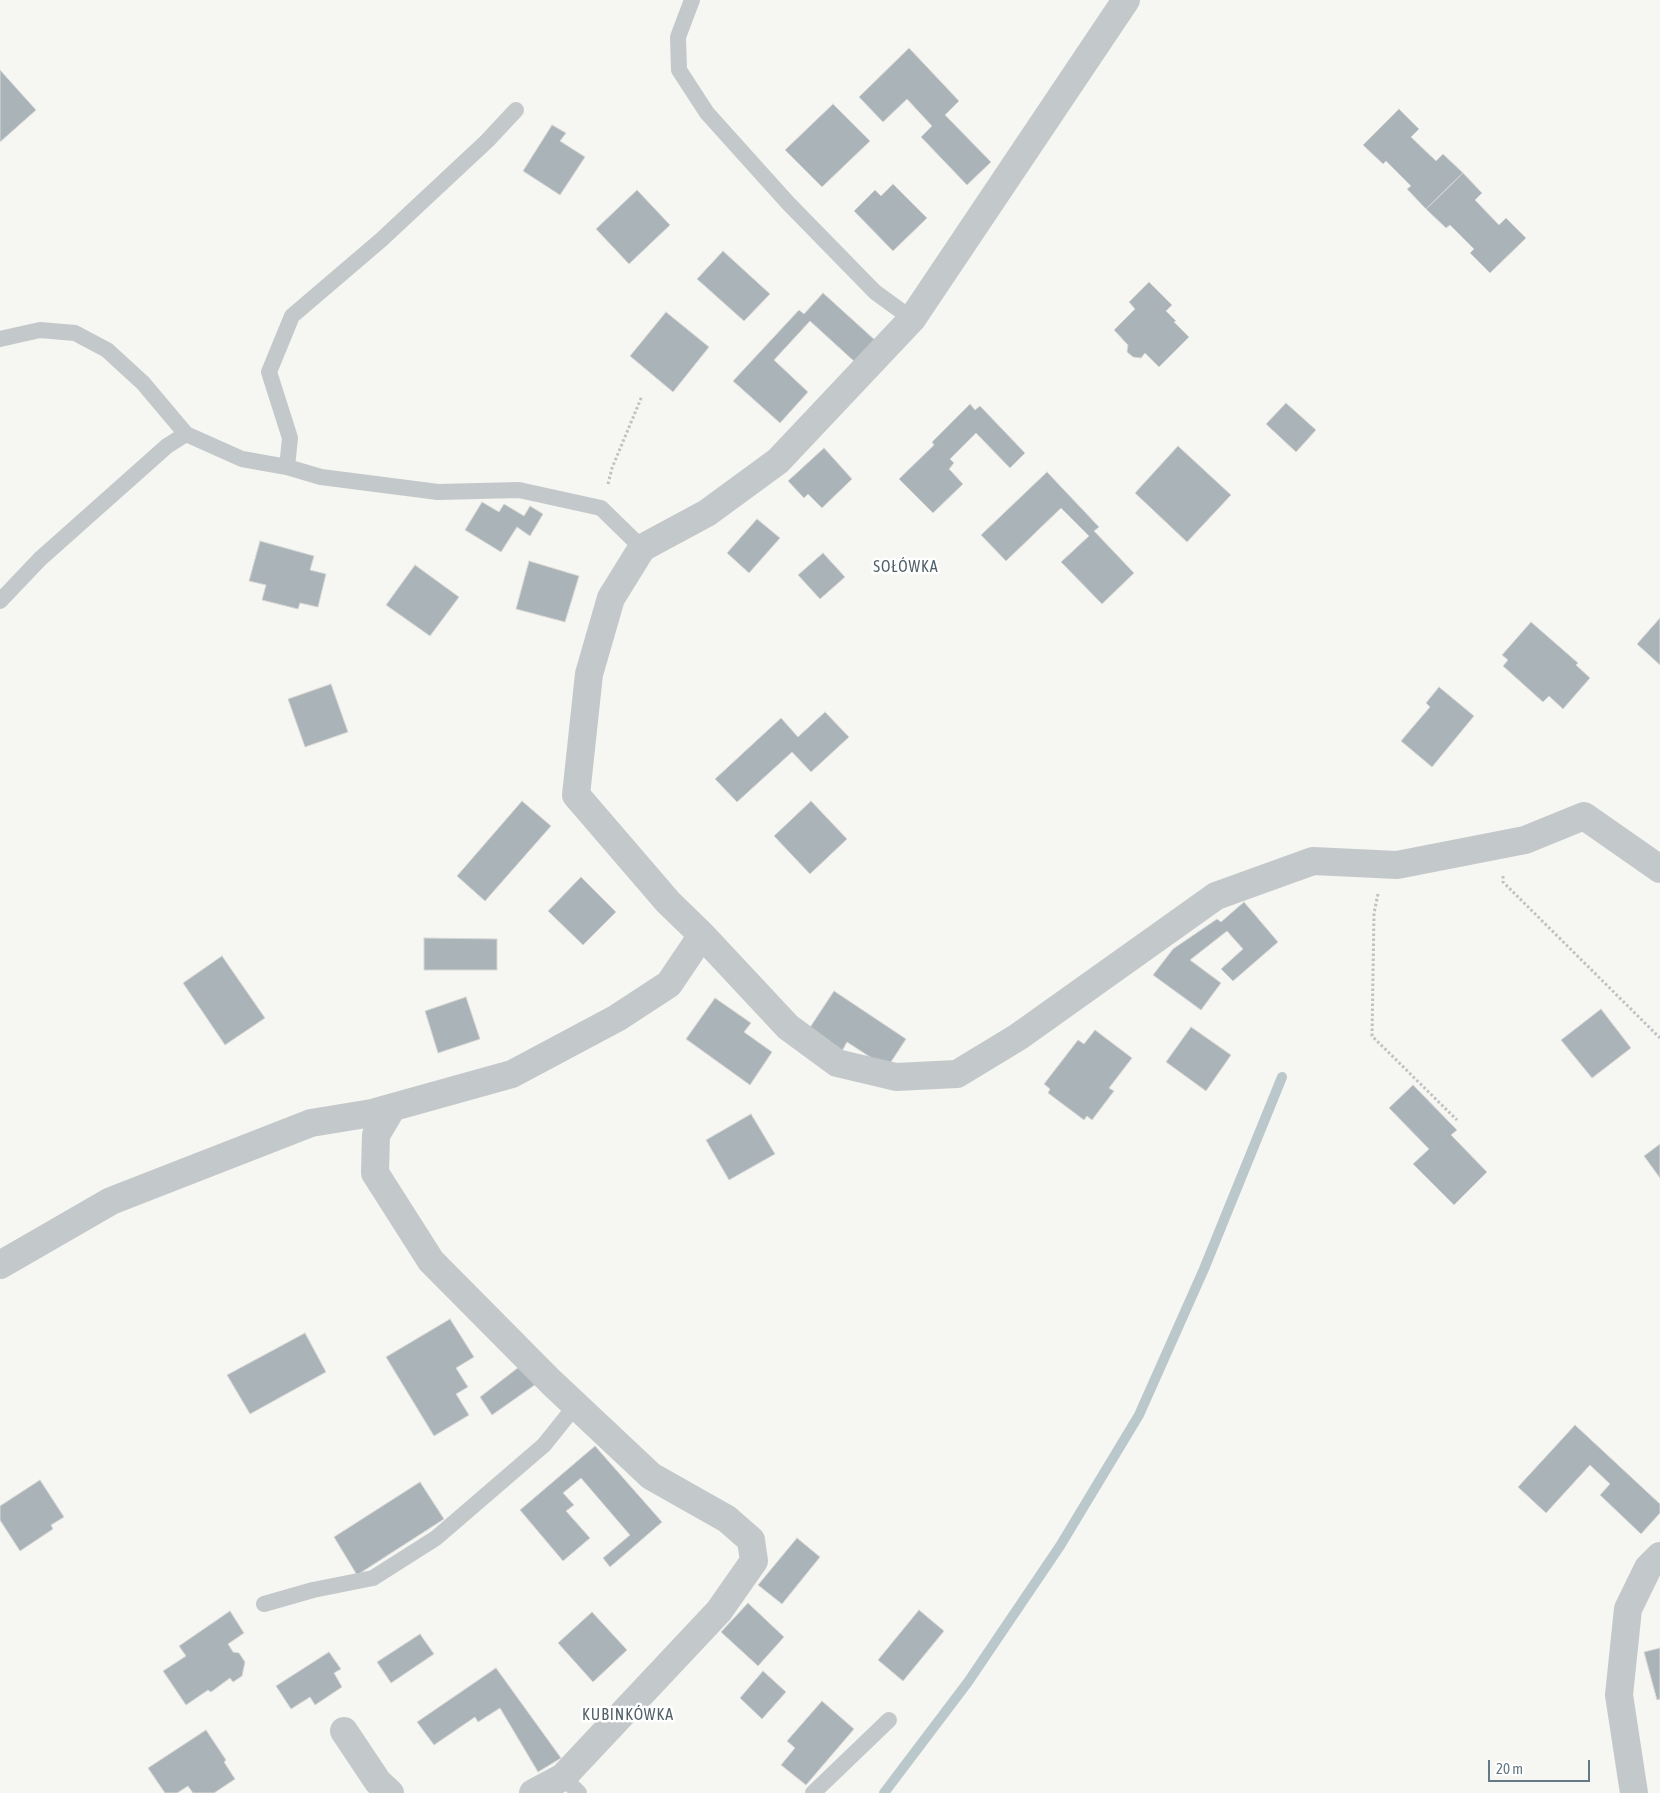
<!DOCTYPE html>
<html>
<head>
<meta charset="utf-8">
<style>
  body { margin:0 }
  #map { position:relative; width:1660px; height:1793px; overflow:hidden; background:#f6f6f2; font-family:"Asap Condensed",sans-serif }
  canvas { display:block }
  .scale { position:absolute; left:1488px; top:1760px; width:102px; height:22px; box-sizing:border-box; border:2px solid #637985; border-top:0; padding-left:6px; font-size:15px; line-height:18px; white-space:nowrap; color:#637985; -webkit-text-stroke:4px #fff; paint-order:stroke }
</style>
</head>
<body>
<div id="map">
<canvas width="1660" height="1793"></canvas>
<div class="scale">20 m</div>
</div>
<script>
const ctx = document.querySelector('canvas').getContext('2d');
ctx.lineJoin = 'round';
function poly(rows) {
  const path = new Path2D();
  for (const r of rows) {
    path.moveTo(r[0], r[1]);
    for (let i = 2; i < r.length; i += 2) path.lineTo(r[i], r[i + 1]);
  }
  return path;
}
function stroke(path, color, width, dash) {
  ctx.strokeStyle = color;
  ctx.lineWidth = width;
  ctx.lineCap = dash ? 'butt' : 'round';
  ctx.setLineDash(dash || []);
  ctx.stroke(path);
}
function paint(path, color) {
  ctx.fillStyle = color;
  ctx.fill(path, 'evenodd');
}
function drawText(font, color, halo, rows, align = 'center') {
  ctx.font = font + ' "Asap Condensed",sans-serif';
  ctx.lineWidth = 5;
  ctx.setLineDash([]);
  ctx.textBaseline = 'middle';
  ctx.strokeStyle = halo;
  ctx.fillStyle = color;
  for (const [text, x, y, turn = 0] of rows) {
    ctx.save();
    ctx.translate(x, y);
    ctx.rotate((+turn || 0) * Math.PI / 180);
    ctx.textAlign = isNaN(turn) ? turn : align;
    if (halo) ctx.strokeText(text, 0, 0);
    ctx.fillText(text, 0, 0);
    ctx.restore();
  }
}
stroke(poly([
  [884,1793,968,1682,1060,1546,1139,1415,1204,1269,1282,1077]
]), '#bac8cc', 10);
const building = poly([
  [909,48,959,101,945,115,991,162,967,185,921,137,932,126,907,99,883,122,859,97,909,48],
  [0,70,36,110,0,142,0,70],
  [833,104,870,141,822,187,785,150,833,104],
  [1399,109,1419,129,1411,137,1436,161,1443,154,1463,173,1426,209,1407,189,1411,186,1386,161,1383,164,1363,145,1399,109],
  [552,125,566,133,560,141,585,157,560,195,523,171,552,125],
  [1463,173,1482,193,1475,200,1499,225,1506,218,1526,238,1490,273,1470,253,1474,249,1450,225,1446,228,1426,209,1463,173],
  [893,184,927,218,893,251,854,211,875,190,881,196,893,184],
  [637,190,670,225,629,264,596,229,637,190],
  [723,251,770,294,744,321,697,279,723,251],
  [1149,282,1172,305,1166,311,1176,321,1174,322,1189,337,1159,367,1145,353,1141,358,1133,357,1127,352,1128,345,1114,330,1135,309,1129,302,1149,282],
  [823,293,876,341,856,363,810,321,774,360,808,392,780,423,733,381,799,310,804,314,823,293],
  [666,312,709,347,673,392,630,356,666,312],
  [1286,403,1316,430,1296,452,1266,424,1286,403],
  [970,404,975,410,980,406,1025,453,1010,468,976,433,950,459,954,463,949,469,963,484,933,513,899,479,934,445,932,442,970,404],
  [1178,446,1231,495,1187,542,1135,493,1178,446],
  [824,448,852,479,822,508,808,494,804,498,788,481,824,448],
  [1047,472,1099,527,1094,531,1134,573,1102,604,1061,562,1089,536,1061,508,1006,561,981,535,1047,472],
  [482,502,499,512,504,504,524,516,530,506,543,514,530,536,517,527,501,552,465,530,482,502],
  [757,519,780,538,749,573,727,553,757,519],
  [260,541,314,556,310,570,326,574,318,607,300,603,298,609,262,600,266,585,249,581,260,541],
  [823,553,845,577,820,599,798,575,823,553],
  [529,561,579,576,565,622,516,609,529,561],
  [415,565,459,597,430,636,386,605,415,565],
  [1660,618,1660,665,1637,644,1660,618],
  [1531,622,1578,663,1576,665,1590,678,1563,709,1549,696,1543,702,1503,666,1508,660,1502,655,1531,622],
  [331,684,348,732,305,747,288,699,331,684],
  [1439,687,1474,716,1432,767,1401,741,1430,707,1426,703,1439,687],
  [825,712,849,737,811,772,792,752,737,802,715,779,781,718,798,737,825,712],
  [522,801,551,826,485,901,457,876,522,801],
  [811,801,847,839,810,874,774,836,811,801],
  [581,877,616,912,583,945,548,911,581,877],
  [1244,902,1278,942,1233,981,1221,969,1243,949,1227,931,1190,960,1221,983,1201,1010,1153,975,1173,949,1217,919,1221,922,1244,902],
  [424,938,497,939,497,970,424,970,424,938],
  [222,956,265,1018,225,1045,183,983,222,956],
  [834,991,906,1039,887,1068,847,1042,842,1051,809,1029,834,991],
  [466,997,480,1039,438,1053,425,1011,466,997],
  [715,998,751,1023,744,1032,772,1052,750,1085,686,1039,715,998],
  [1601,1009,1631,1048,1592,1078,1561,1040,1601,1009],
  [1191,1027,1231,1055,1206,1091,1166,1062,1191,1027],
  [1095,1030,1132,1058,1109,1088,1114,1091,1092,1120,1087,1116,1084,1120,1048,1093,1050,1089,1044,1084,1078,1040,1084,1044,1095,1030],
  [1413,1085,1457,1130,1451,1135,1487,1172,1454,1205,1413,1164,1429,1149,1389,1108,1413,1085],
  [751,1114,775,1154,729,1180,706,1140,751,1114],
  [1660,1144,1660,1178,1644,1156,1660,1144],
  [450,1319,474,1357,456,1368,468,1387,456,1394,469,1415,434,1436,386,1357,450,1319],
  [305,1333,326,1372,250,1414,227,1375,305,1333],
  [519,1367,536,1384,492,1415,480,1397,519,1367],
  [1575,1425,1660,1504,1660,1513,1641,1534,1600,1495,1610,1484,1590,1465,1546,1513,1518,1487,1575,1425],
  [595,1446,662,1522,610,1567,603,1558,630,1535,581,1478,563,1493,574,1505,566,1511,590,1538,563,1561,520,1510,595,1446],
  [40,1480,64,1517,51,1525,53,1529,20,1551,0,1520,0,1506,40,1480],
  [420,1482,444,1519,357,1575,334,1537,420,1482],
  [797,1538,820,1557,782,1604,758,1585,797,1538],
  [748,1603,784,1637,758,1666,721,1632,748,1603],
  [919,1610,944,1631,903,1681,878,1660,919,1610],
  [230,1611,244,1633,228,1644,233,1652,239,1653,245,1662,242,1676,233,1682,230,1678,211,1692,208,1690,186,1705,163,1671,186,1656,179,1646,230,1611],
  [592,1612,627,1650,593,1682,558,1643,592,1612],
  [420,1634,434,1654,391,1683,377,1662,420,1634],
  [1660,1648,1660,1699,1657,1700,1644,1652,1660,1648],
  [329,1652,341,1669,334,1673,342,1687,315,1705,310,1697,291,1709,276,1686,329,1652],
  [496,1668,561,1758,538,1772,500,1708,478,1722,475,1717,434,1745,417,1722,496,1668],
  [763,1671,786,1692,762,1719,740,1698,763,1671],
  [822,1701,854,1729,806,1785,781,1765,795,1748,787,1741,822,1701],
  [206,1730,226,1760,224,1762,235,1779,214,1793,193,1793,188,1786,177,1793,165,1793,148,1768,206,1730]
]);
paint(building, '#aab4b8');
stroke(building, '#d7d7d5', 1);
stroke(poly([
  [608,484,612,468,642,396],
  [1503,876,1503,882,1660,1038],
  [1378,894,1374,913,1372,1036,1457,1120]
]), '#bfc1c3', 3, [2.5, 2.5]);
stroke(poly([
  [692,0,678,37,679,70,707,113,788,203,875,292,912,319],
  [0,339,40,330,75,333,107,350,143,383,186,434,242,459,287,467,321,477,438,492,519,490,601,508,642,548],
  [287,467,290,438,269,372,292,316,381,240,487,141,516,110],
  [0,601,40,559,167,446,186,434],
  [264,1604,313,1590,373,1578,436,1538,544,1445,576,1405],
  [563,1777,579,1793],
  [813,1793,889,1720]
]), '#c3c8ca', 16);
stroke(poly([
  [1126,0,912,319,778,461,707,513,642,548,611,598,589,674,576,795,668,902,702,935,788,1027,837,1063,896,1077,957,1074,1018,1037,1216,896,1313,861,1397,865,1525,840,1584,816,1660,869],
  [392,1108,376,1135,375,1173,431,1261,551,1382,651,1476,727,1519,751,1540,754,1561,719,1611,563,1777,533,1793],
  [0,1265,111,1201,311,1123,372,1113,512,1074,617,1018,669,984,702,935],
  [344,1731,378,1782,390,1793],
  [1634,1793,1619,1695,1628,1609,1648,1568,1660,1556]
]), '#c3c8ca', 28);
ctx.letterSpacing = '1px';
drawText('16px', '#51616a', '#fff', [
  ["SOŁÓWKA",906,567],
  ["KUBINKÓWKA",628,1715]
]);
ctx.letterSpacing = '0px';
</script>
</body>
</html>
